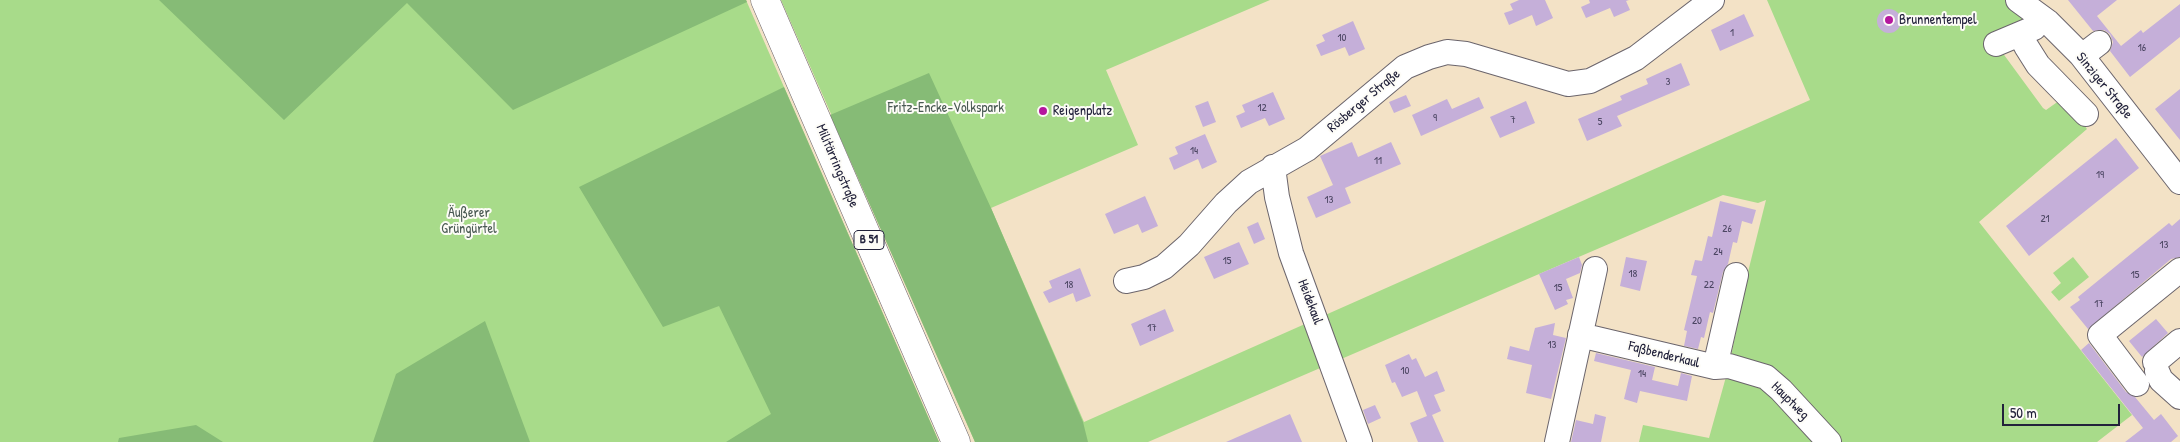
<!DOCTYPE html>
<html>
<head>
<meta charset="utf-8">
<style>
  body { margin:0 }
  #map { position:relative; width:2180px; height:442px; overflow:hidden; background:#f3e2c6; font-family:"Patrick Hand",sans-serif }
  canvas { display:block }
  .scale { position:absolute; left:2002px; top:404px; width:118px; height:22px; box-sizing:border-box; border:2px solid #22223b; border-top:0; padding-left:6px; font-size:15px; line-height:18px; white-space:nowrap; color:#22223b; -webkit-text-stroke:4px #fdfcf7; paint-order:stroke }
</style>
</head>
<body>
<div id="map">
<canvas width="2180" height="442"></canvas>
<div class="scale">50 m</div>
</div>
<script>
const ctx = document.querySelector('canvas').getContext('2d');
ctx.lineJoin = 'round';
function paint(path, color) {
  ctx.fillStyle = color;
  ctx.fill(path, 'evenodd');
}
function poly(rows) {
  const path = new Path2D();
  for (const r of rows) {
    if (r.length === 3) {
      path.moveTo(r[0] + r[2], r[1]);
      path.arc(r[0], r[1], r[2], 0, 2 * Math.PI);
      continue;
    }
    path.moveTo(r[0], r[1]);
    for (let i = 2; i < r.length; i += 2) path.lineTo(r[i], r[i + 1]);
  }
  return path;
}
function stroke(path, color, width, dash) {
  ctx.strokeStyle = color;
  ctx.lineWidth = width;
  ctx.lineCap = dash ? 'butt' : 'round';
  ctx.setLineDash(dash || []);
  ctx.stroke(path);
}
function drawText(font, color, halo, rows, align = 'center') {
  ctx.font = font + ' "Patrick Hand",sans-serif';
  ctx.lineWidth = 4;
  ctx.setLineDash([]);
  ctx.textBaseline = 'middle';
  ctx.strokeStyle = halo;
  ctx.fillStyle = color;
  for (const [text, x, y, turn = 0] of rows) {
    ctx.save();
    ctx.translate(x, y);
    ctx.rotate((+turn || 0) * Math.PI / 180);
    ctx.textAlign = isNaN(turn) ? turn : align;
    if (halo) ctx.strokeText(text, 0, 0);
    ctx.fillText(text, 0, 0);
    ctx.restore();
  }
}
paint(poly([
  [0,0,746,0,939,442,0,442],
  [781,0,1270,0,1106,70,1138,145,991,208,1084,422,1810,100,1767,0,2007,0,2029,17,1999,48,2043,108,2046,110,2063,98,2087,129,1979,222,2132,415,2097,442,1639,442,1643,425,1709,438,1729,366,1749,268,1766,200,1758,203,1723,195,1148,442,975,442],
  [2073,257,2089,277,2059,301,2051,292,2061,283,2053,273]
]), '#a8db8a');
paint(poly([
  [159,0,746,0,747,2,513,110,407,3,284,120],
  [929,73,991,208,1083,422,1088,442,975,442,830,115],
  [784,87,939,442,726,442,771,414,719,306,663,327,579,187],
  [485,321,530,442,373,442,396,374],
  [196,425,223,442,118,442,119,438]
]), '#86bb76');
paint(poly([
  [1519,0,1545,0,1553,18,1536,26,1532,15,1509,25,1504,13,1513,10,1510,4],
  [1589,0,1629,0,1626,1,1630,10,1614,17,1610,8,1586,18,1581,7,1590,3],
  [2068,0,2117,0,2097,16,2121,46,2141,30,2143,33,2180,4,2180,37,2130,77,2110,51,2113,42,2110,34,2104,30,2093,31],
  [1889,21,12],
  [1744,14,1754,36,1720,51,1711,30],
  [1353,21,1365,49,1349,56,1345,47,1321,56,1316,45,1325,41,1322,35],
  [1681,63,1690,85,1617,116,1622,126,1587,141,1578,119,1622,100,1620,96,1648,84,1646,79],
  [2180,89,2180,140,2155,109],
  [1273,92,1285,119,1269,126,1265,118,1241,128,1236,116,1245,112,1242,105],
  [1406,95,1411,106,1394,113,1389,102],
  [1479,97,1484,108,1421,136,1412,115,1447,99,1452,109],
  [1208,101,1216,122,1203,127,1195,106],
  [1526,101,1535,123,1500,138,1490,117],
  [1205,134,1217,162,1202,169,1198,159,1174,170,1169,158,1178,154,1175,147],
  [2116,138,2139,168,2029,256,2006,226],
  [1352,142,1358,157,1391,142,1401,164,1345,188,1351,203,1316,218,1307,197,1333,185,1320,156],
  [1145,196,1158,226,1142,233,1138,224,1114,234,1105,214],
  [1720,201,1756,210,1752,224,1742,221,1737,243,1733,242,1728,264,1723,272,1713,313,1710,312,1704,338,1701,337,1698,349,1684,346,1687,331,1684,330,1697,276,1691,275,1695,260,1702,261,1708,236,1712,237],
  [2180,219,2180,257,2171,259,2088,329,2070,307,2080,300,2078,297,2169,223,2172,226],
  [1258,222,1265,239,1254,244,1247,227],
  [1239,242,1249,264,1214,279,1204,257],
  [1579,257,1582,265,1580,273,1566,279,1573,298,1566,300,1568,304,1555,310,1539,274],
  [1626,257,1647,261,1640,291,1620,286],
  [1080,268,1091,296,1076,302,1073,293,1049,303,1043,292,1052,288,1049,281],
  [1165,309,1174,331,1140,346,1131,324],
  [2156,319,2168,333,2142,357,2129,341],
  [1555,323,1553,335,1566,338,1551,399,1526,393,1532,365,1507,359,1510,346,1529,351,1535,328],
  [2089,343,2126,392,2135,397,2154,420,2161,414,2178,436,2171,442,2125,442,2143,428,2081,350],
  [1596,353,1655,367,1652,380,1678,386,1681,373,1692,376,1687,401,1640,391,1637,403,1624,399,1631,370,1594,361],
  [1409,354,1412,360,1416,358,1425,377,1437,371,1445,391,1434,395,1441,411,1432,415,1444,442,1418,442,1410,423,1427,416,1417,391,1402,397,1395,382,1392,383,1385,365],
  [1375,405,1381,418,1368,424,1363,410],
  [1290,414,1302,442,1226,442],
  [1595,414,1606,417,1601,442,1571,442,1576,420,1593,424]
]), '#c5afd9');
const minor = poly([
  [2018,0,2048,22,2081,55,2180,182],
  [2020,34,2026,46,2038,65,2086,114],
  [1996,44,2034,28],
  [2082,56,2099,43],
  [1273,167,1277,197,1291,253,1360,442],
  [1126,281,1144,277,1164,267,1189,245,1226,203,1249,182,1307,149,1405,67,1429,57,1447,52,1466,54,1568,84,1590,81,1636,58,1712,0],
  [1580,335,1715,367,1736,275],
  [2155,362,2180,341],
  [1715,367,1729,366,1766,377,1781,390,1829,442],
  [2157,371,2161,380,2180,397],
  [2137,384,2100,335,2180,270],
  [1557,442,1595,269]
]);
const major = poly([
  [765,0,956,442]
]);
stroke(minor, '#6b656c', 26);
stroke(major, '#6b656c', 29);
stroke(minor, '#fff', 24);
stroke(major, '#fff', 28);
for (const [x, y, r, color] of [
  [1889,20,5,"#b5179e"],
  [1043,111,5,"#b5179e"]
]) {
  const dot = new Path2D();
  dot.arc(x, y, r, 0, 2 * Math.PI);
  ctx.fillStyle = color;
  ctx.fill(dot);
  stroke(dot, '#fdfcf7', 2);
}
drawText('11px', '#4b4562', null, [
  ["1",1732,33],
  ["10",1342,38],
  ["16",2142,48],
  ["3",1668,82],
  ["12",1262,108],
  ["9",1435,118],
  ["7",1513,120],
  ["5",1600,122],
  ["14",1194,151],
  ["11",1378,161],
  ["19",2100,175],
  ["13",1329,200],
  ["21",2045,219],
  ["26",1727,229],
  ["13",2164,245],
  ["24",1718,252],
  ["15",1227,261],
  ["18",1633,274],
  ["15",2135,275],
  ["18",1069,285],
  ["22",1709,285],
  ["15",1558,288],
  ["17",2099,304],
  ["20",1697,321],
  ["17",1152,328],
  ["13",1552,345],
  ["10",1405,371],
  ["14",1642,374]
]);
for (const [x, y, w] of [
  [869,240,30]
]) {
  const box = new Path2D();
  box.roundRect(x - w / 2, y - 9.5, w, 19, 4);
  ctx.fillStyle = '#fdfcf7';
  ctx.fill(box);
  stroke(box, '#22223b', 1);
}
drawText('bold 12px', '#22223b', null, [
  ["B 51",869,240]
]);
drawText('14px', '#22223b', '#fdfcf7', [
  ["Brunnentempel",1899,20],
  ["Reigenplatz",1053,111]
], 'left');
drawText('14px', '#22223b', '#fdfcf7', [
  ["Sinziger Straße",2104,86,51],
  ["Rösberger Straße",1364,101,-40],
  ["Militärringstraße",837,166,67],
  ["Heidekaul",1310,302,69],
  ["Faßbenderkaul",1664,355,14],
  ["Hauptweg",1790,401,45]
]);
drawText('14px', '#4a5a53', '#fdfcf7', [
  ["Fritz-Encke-Volkspark",946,108],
  ["Äußerer",469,213],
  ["Grüngürtel",469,229]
]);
</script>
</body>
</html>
